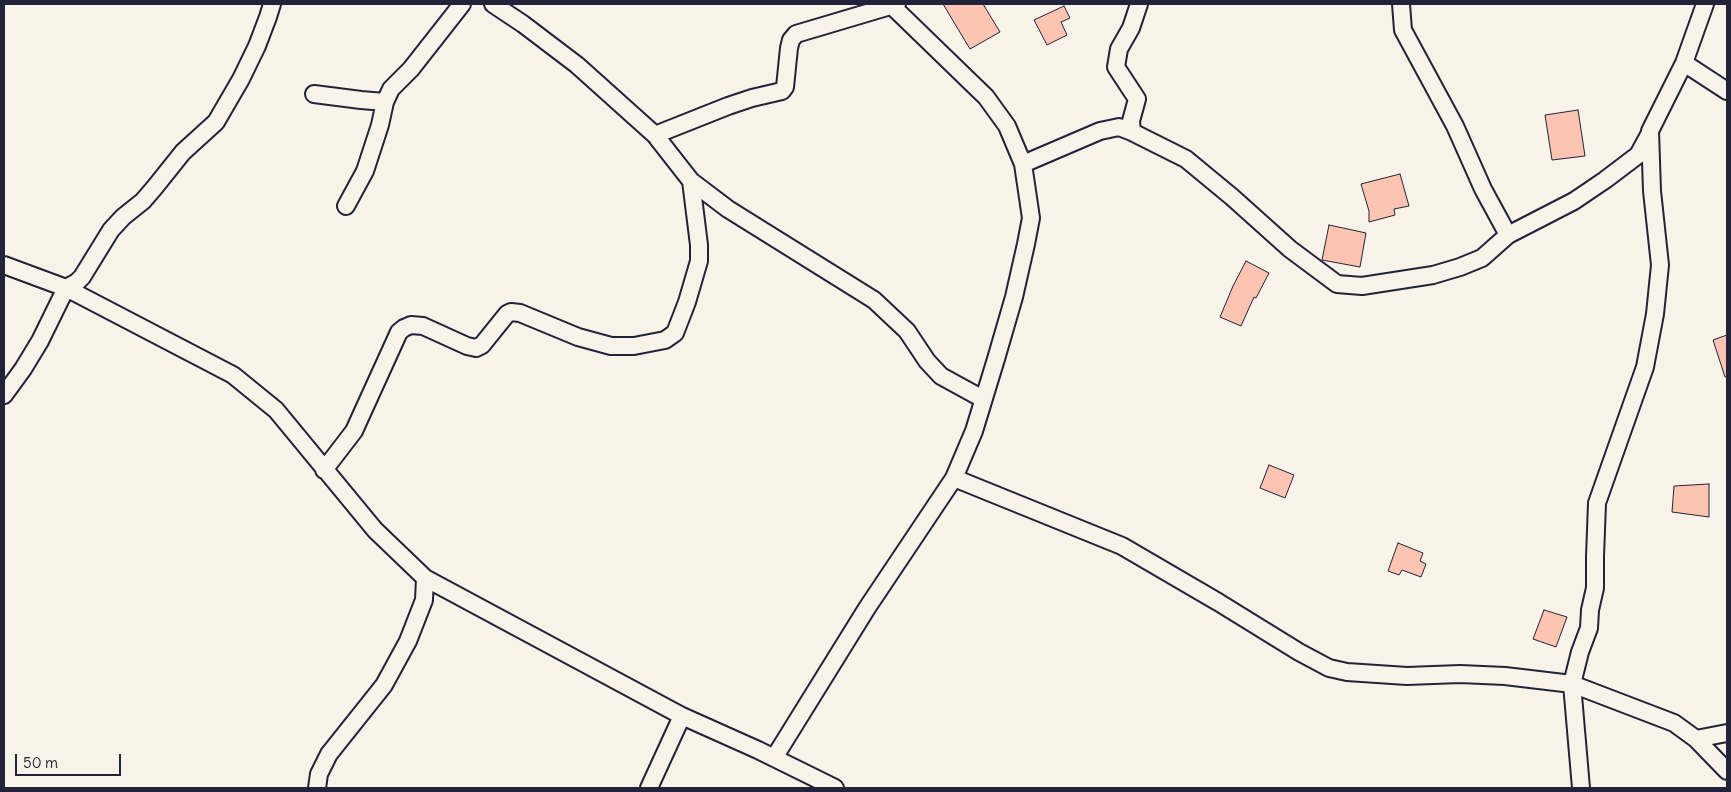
<!DOCTYPE html>
<html>
<head>
<meta charset="utf-8">
<style>
  body { margin:0 }
  #map { position:relative; width:1731px; height:792px; overflow:hidden; background:#f7f3e8; font-family:Delius,sans-serif }
  canvas { display:block }
  .frame { position:absolute; inset:0; border:5px solid #22223b; pointer-events:none }
  .scale { position:absolute; left:15px; top:754px; width:106px; height:22px; box-sizing:border-box; border:2px solid #22223b; border-top:0; padding-left:6px; font-size:15px; line-height:18px; white-space:nowrap; color:#22223b; -webkit-text-stroke:4px #f7f3e8; paint-order:stroke }
</style>
</head>
<body>
<div id="map">
<canvas width="1731" height="792"></canvas>
<div class="frame"></div>
<div class="scale">50 m</div>
</div>
<script>
const ctx = document.querySelector('canvas').getContext('2d');
ctx.lineJoin = 'round';
function paint(path, color) {
  ctx.fillStyle = color;
  ctx.fill(path, 'evenodd');
}
function poly(rows) {
  const path = new Path2D();
  for (const r of rows) {
    path.moveTo(r[0], r[1]);
    for (let i = 2; i < r.length; i += 2) path.lineTo(r[i], r[i + 1]);
  }
  return path;
}
function stroke(path, color, width, dash) {
  ctx.strokeStyle = color;
  ctx.lineWidth = width;
  ctx.lineCap = dash ? 'butt' : 'round';
  ctx.setLineDash(dash || []);
  ctx.stroke(path);
}
const building = poly([
  [943,4,983,4,1000,32,970,49,943,4],
  [1064,6,1070,18,1061,22,1067,35,1047,45,1034,20,1064,6],
  [1578,110,1585,156,1552,160,1545,115,1578,110],
  [1400,174,1409,206,1394,209,1395,215,1369,222,1369,211,1361,184,1400,174],
  [1329,225,1366,233,1360,267,1322,260,1329,225],
  [1246,261,1269,273,1256,298,1254,297,1241,326,1220,317,1233,286,1246,261],
  [1727,335,1727,377,1725,377,1713,340,1727,335],
  [1269,465,1294,475,1285,498,1260,488,1269,465],
  [1709,484,1709,517,1672,512,1674,486,1709,484],
  [1398,543,1423,553,1420,561,1426,564,1421,577,1402,570,1399,575,1388,571,1398,543],
  [1544,610,1567,617,1556,647,1533,639,1544,610]
]);
paint(building, '#fcc4b1');
stroke(building, '#22223b', 1);
const minor = poly([
  [493,4,523,24,577,65,655,135,691,181,728,209,874,300,907,331,927,361,941,376,983,399],
  [1401,4,1403,30,1455,126,1483,189,1508,235],
  [1684,63,1727,91],
  [314,94,361,100,385,102],
  [1132,132,1131,121,1137,99,1116,67,1119,49,1131,28,1139,4],
  [655,135,728,106,752,98,782,91,785,87,789,48,791,40,796,34,897,4],
  [1023,164,1100,131,1119,127,1132,132,1186,159,1232,197,1290,249,1337,284,1362,286,1433,275,1460,267,1482,258,1508,235,1574,201,1605,180,1638,155,1650,133],
  [346,206,365,171,380,125,385,102,391,89,411,69,462,4],
  [4,265,66,288,233,375,276,410,375,530,425,578,682,716,758,750,835,788],
  [4,395,23,369,40,341,66,288,77,282,82,277,111,230,123,217,143,201,155,187,183,152,216,122,241,79,257,46,268,17,272,4],
  [324,470,354,431,399,332,404,328,411,325,423,326,467,346,476,348,482,345,507,314,511,312,520,313,578,337,611,346,634,346,665,340,675,333,687,302,699,261,699,245,691,181],
  [954,478,1122,546,1218,602,1299,652,1329,668,1347,672,1407,676,1460,674,1505,676,1572,684,1674,723,1696,739,1727,771],
  [1696,739,1727,733],
  [774,758,867,608,954,478,974,431,996,359,1014,297,1026,244,1031,218,1023,164,1007,126,986,97,890,4],
  [317,788,319,774,329,754,384,685,408,641,424,600,425,578],
  [649,788,682,716],
  [1581,788,1572,684,1580,652,1589,628,1590,610,1595,588,1595,557,1597,503,1645,367,1655,314,1660,265,1652,191,1650,131,1684,63,1705,4]
]);
stroke(minor, '#22223b', 20);
stroke(minor, '#f7f3e8', 16);
</script>
</body>
</html>
